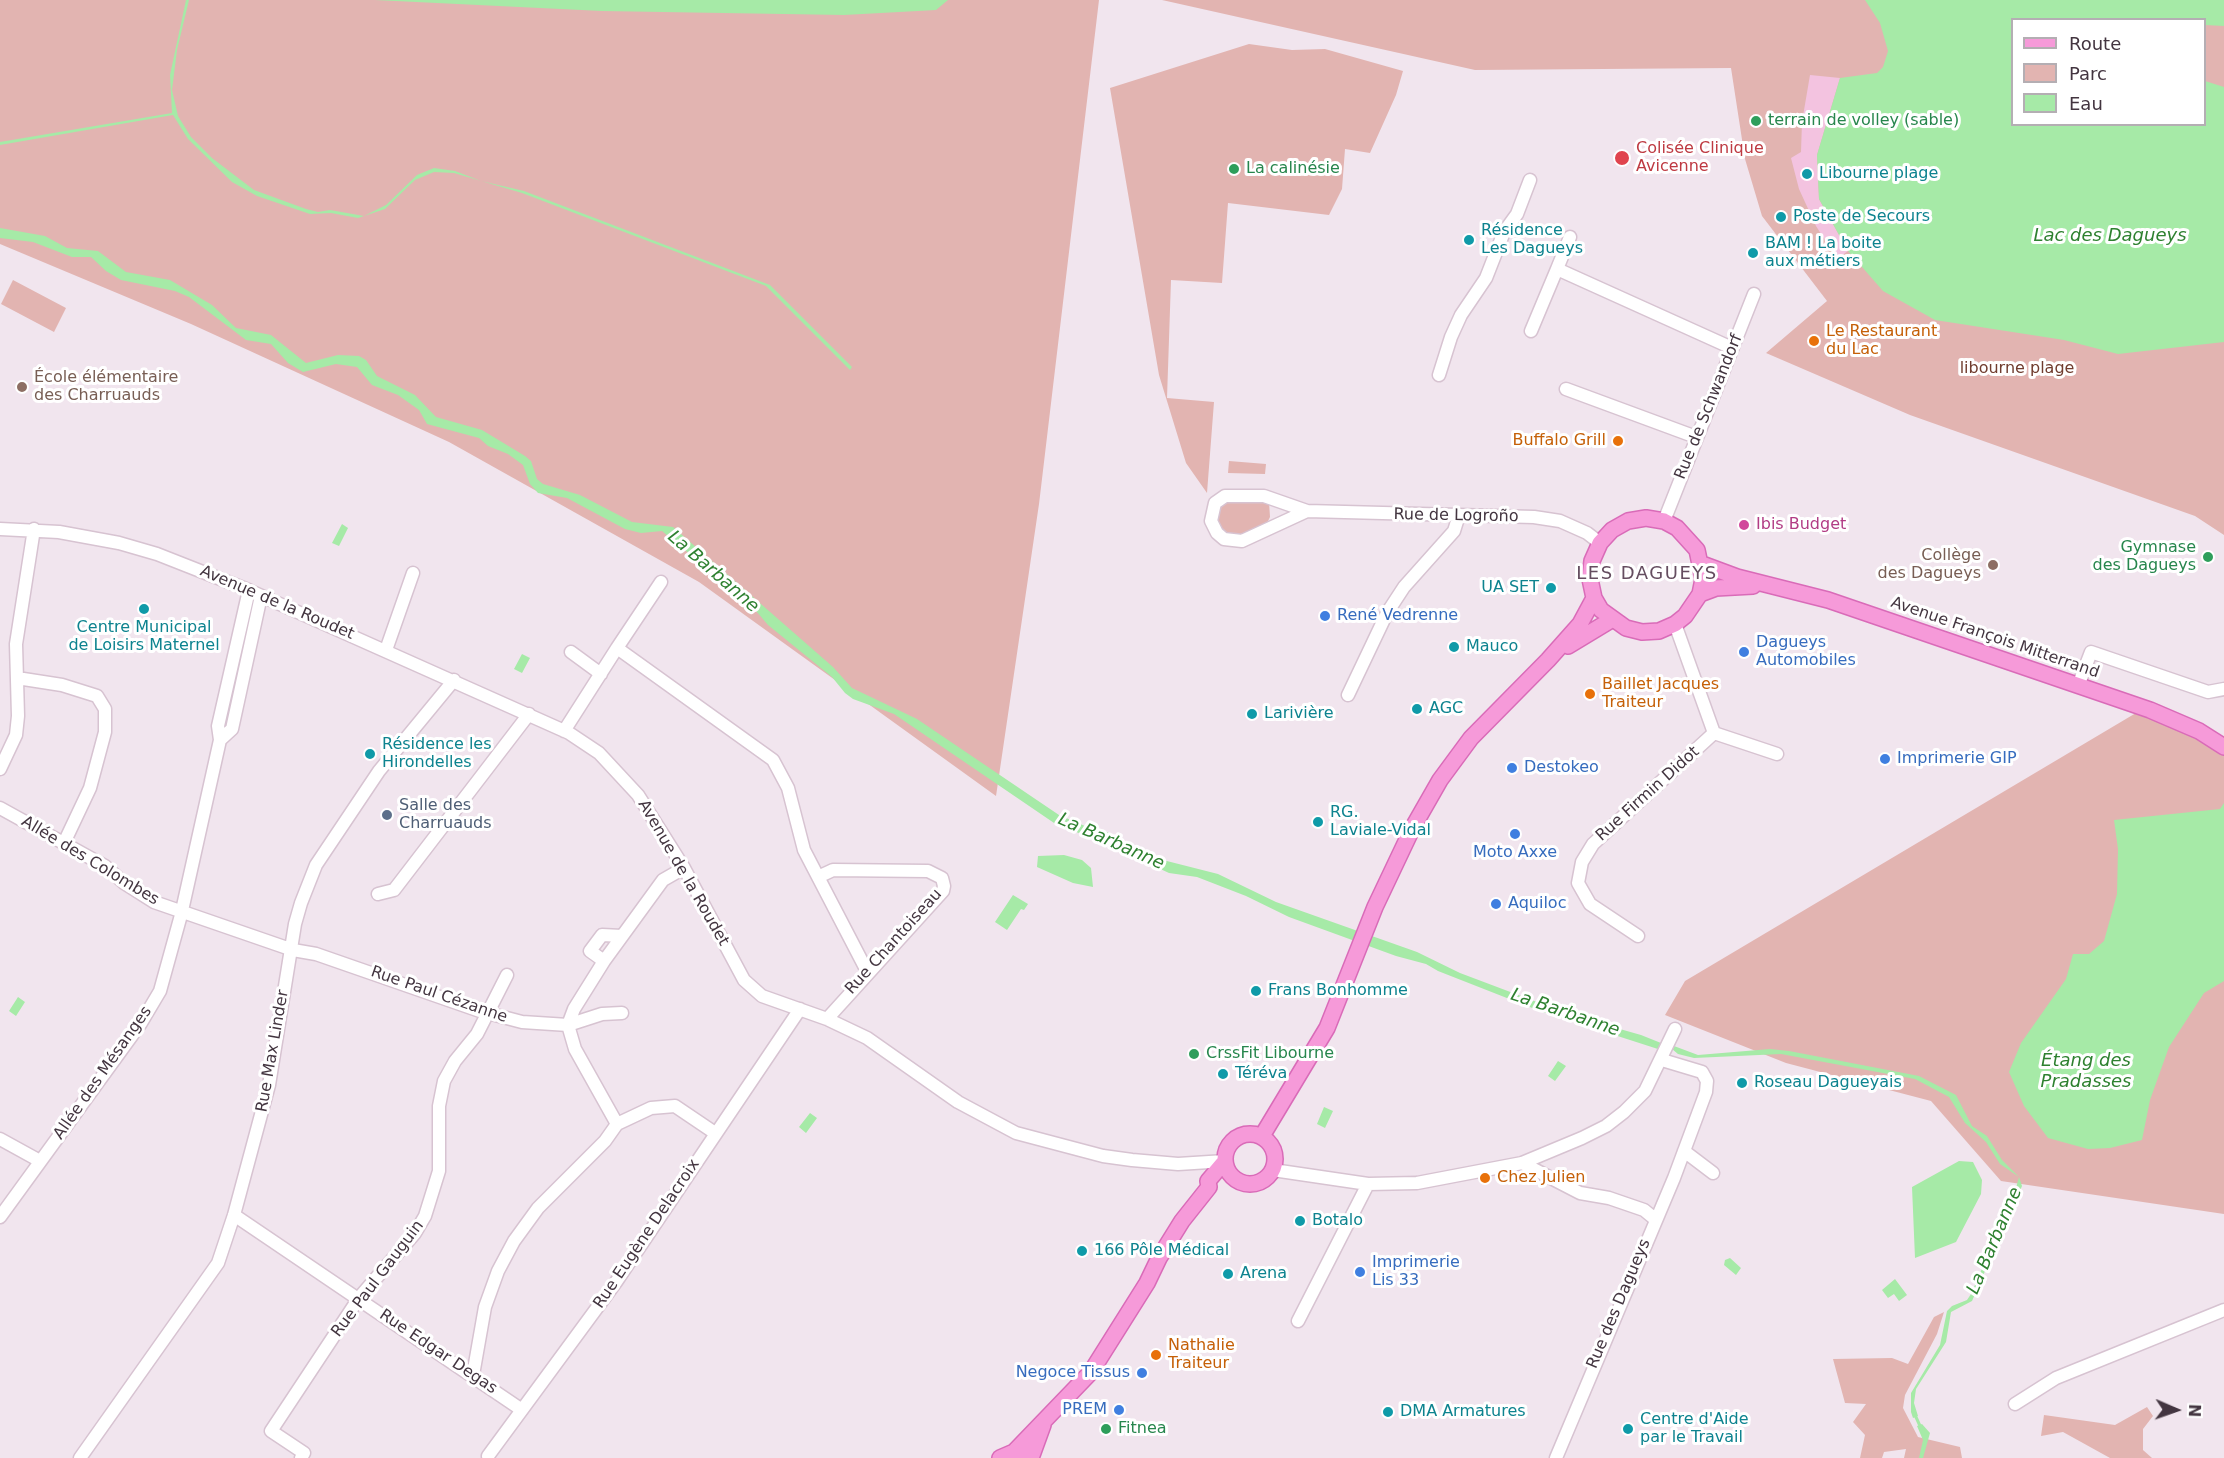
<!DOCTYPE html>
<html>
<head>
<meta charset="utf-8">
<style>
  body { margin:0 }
  #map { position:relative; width:2224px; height:1458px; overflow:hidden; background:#f1e5ee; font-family:"DejaVu Sans",sans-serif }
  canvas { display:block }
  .legend { position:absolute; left:2011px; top:18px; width:195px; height:108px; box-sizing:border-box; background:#fff; border:2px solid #b4aeb3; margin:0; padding:8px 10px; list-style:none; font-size:18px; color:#433540 }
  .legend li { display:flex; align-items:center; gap:12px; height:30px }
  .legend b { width:30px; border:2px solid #b4aeb3 }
  .north { position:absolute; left:2146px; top:1380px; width:60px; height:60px; -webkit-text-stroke:4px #fff; paint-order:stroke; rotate:92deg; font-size:16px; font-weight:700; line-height:24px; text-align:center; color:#433540 }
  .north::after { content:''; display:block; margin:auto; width:21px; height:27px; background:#433540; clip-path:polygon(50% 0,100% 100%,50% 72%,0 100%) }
</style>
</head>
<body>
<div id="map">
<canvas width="2224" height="1458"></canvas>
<ul class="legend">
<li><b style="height:8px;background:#f69ad9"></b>Route</li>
<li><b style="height:16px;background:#e2b4b1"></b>Parc</li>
<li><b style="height:16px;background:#a6eaa7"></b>Eau</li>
</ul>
<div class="north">N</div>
</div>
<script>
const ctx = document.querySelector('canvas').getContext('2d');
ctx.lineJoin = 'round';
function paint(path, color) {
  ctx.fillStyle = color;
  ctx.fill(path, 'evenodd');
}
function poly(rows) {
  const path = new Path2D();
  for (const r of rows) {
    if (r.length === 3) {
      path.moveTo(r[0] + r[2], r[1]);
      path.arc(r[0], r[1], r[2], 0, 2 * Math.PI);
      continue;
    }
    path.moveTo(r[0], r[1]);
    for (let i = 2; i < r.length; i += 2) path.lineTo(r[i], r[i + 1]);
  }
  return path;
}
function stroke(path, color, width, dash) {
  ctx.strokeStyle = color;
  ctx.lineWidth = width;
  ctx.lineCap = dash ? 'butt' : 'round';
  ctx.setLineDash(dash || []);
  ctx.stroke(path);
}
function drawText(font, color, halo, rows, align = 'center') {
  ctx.font = font + ' "DejaVu Sans",sans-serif';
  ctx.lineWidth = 6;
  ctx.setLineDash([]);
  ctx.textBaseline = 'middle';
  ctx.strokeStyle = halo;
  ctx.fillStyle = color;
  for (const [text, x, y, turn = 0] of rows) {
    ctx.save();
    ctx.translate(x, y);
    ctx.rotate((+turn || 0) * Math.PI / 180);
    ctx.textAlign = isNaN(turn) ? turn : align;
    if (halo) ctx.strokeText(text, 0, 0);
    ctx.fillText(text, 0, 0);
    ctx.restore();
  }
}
paint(poly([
  [0,0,1099,0,1039,504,996,796,699,582,449,442,191,324,0,244],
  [1162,0,2224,0,2224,535,2195,516,1910,415,1766,353,1827,301,1762,216,1745,159,1731,68,1475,70],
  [2012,20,2204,20,2204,124,2012,124],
  [1249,44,1292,50,1325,49,1403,71,1396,95,1370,153,1345,149,1342,189,1329,215,1228,203,1222,283,1171,280,1167,398,1214,402,1207,493,1186,463,1159,375,1110,88],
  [13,280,66,308,54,332,1,304],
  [1229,461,1266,464,1265,474,1228,473],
  [1225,500,1269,502,1270,517,1267,523,1241,535,1231,535,1224,532,1215,515,1218,505],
  [2141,710,2224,750,2224,1214,2001,1181,1931,1101,1786,1063,1665,1015,1685,981],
  [1944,1312,1937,1334,1905,1395,1903,1408,1918,1437,1960,1447,1962,1458,1904,1458,1906,1449,1884,1452,1882,1458,1860,1458,1865,1435,1853,1422,1866,1404,1845,1403,1833,1359,1892,1358,1908,1364,1934,1317],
  [2147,1407,2153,1416,2143,1429,2143,1450,2152,1458,2110,1458,2063,1432,2041,1436,2044,1415,2115,1425]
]), '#e2b4b1');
paint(poly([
  [1810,75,1840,78,1817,155,1819,199,1848,251,1837,259,1816,226,1799,189,1791,158,1801,152,1802,122]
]), '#f3c3e0');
paint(poly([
  [186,0,189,0,177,50,172,90,178,116,191,137,212,158,254,190,306,209,318,212,330,210,364,216,386,205,417,175,434,168,455,171,481,181,524,191,770,285,852,367,850,370,766,286,522,193,454,173,434,172,415,180,385,209,358,218,331,213,310,214,257,196,232,182,188,139,173,115,0,145,0,142,172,113,170,75],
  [375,0,948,0,936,10,844,15,602,11],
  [1865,0,2224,0,2224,26,2205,25,2204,20,2012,20,2012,124,2204,124,2205,81,2224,87,2224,342,2118,354,2064,340,1935,320,1883,291,1848,251,1819,199,1817,155,1840,78,1877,73,1883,67,1888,51,1880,23],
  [0,228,45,236,67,248,98,251,126,272,170,280,212,305,236,328,271,335,306,363,338,355,359,356,366,360,377,376,415,395,436,417,482,430,525,456,531,461,537,479,543,484,580,495,632,522,673,527,833,667,852,688,917,719,1059,815,1092,829,1107,832,1155,858,1218,874,1276,902,1417,952,1460,973,1574,1016,1641,1035,1661,1043,1663,1048,1661,1050,1540,1011,1438,971,1426,964,1396,956,1289,917,1246,896,1197,877,1169,873,1098,840,1057,825,894,714,853,699,845,693,832,677,768,625,751,605,662,531,641,533,625,529,567,498,538,493,530,484,523,465,508,454,488,446,479,438,427,424,419,410,398,395,372,385,357,367,336,364,303,372,288,363,271,344,246,340,189,297,175,291,121,280,106,271,91,257,72,257,33,242,0,238],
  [342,524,348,528,339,546,332,543],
  [522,654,530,658,522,673,514,669],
  [2224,803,2224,981,2204,993,2169,1047,2150,1100,2142,1140,2110,1148,2088,1149,2048,1138,2024,1106,2009,1072,2021,1043,2066,979,2073,954,2089,954,2104,941,2117,894,2118,849,2114,820,2220,809],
  [1064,855,1082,860,1091,868,1093,887,1073,883,1037,867,1038,856],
  [1013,895,1028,904,1024,910,1021,909,1007,930,995,922],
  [18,997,25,1002,16,1016,9,1011],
  [1674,1046,1698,1055,1770,1049,1789,1051,1919,1076,1956,1095,1972,1126,1987,1136,2002,1160,2019,1177,2022,1186,1972,1301,1951,1312,1946,1342,1916,1389,1914,1403,1918,1416,1913,1418,1911,1412,1911,1393,1940,1345,1947,1311,1952,1306,1967,1300,1971,1294,2014,1195,2019,1177,2000,1164,1986,1142,1965,1123,1949,1097,1915,1079,1781,1054,1694,1058,1678,1054,1672,1049],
  [1558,1061,1566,1066,1555,1081,1548,1076],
  [1324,1107,1333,1111,1325,1128,1317,1124],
  [810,1113,817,1118,806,1133,799,1127],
  [1959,1161,1973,1162,1982,1180,1981,1194,1956,1242,1915,1258,1912,1187],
  [1730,1258,1741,1268,1736,1275,1724,1265,1725,1260],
  [1895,1279,1907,1295,1899,1301,1894,1294,1888,1298,1882,1290],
  [1922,1424,1930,1433,1923,1458,1919,1458,1923,1440,1917,1426]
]), '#a6eaa7');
stroke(poly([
  [1915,1415,1921,1428]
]), '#a6eaa7', 3);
const minor = poly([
  [1557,269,1570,237],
  [1531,331,1557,269,1732,348],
  [1439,375,1451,337,1461,315,1486,278,1504,232,1517,214,1530,180],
  [1566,389,1696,437],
  [1307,511,1242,541,1224,539,1217,533,1211,521,1215,503,1225,496,1264,496,1307,511,1534,517,1560,521,1587,533,1600,543],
  [1664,521,1754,294],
  [0,529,59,532,119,543,157,554,246,589,569,733,599,753,638,795,684,868,744,980,762,996,827,1019,867,1038,958,1102,1016,1133,1103,1156,1132,1160,1178,1164,1225,1161],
  [617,648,661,582],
  [386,650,413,573],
  [571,652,601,674],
  [17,678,62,685,97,696,105,709,105,732,90,788,64,843],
  [2078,686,2091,652,2208,692,2224,689],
  [1348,695,1387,613,1404,587,1454,531,1459,515],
  [564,731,617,648,773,760,788,788,804,850,868,973],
  [1714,733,1777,754],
  [220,740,232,729,261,596],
  [0,769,16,735,18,716,16,644,34,529],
  [0,808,105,866,124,883,154,902,293,950,316,954,480,1011,522,1022,568,1025,602,1014,622,1013],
  [818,877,833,870,928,871,942,878,944,886,943,891,827,1019],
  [378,894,394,890,529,714],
  [1638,936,1590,904,1578,883,1582,862,1593,844,1714,733,1675,624],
  [604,961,590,951,602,935,622,936],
  [617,1124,575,1049,568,1025,574,1009,604,961,663,880,684,868],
  [0,1139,40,1161],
  [1684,1151,1713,1173],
  [1522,1163,1580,1193,1609,1198,1644,1210,1655,1219],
  [1273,1170,1368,1184,1417,1183,1522,1163,1582,1138,1606,1126,1624,1112,1645,1091,1675,1029],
  [234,1215,522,1410],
  [0,1217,141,1023,160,991,181,915,220,740,218,726,249,590],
  [1298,1321,1368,1184],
  [473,1375,485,1307,498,1271,514,1241,538,1208,605,1141,617,1124,651,1108,675,1106,715,1133],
  [2015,1404,2056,1378,2224,1310],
  [488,1456,616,1282,800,1009],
  [80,1458,218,1263,234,1215,269,1085,295,924,301,903,316,865,379,771,454,680],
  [301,1458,304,1453,271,1431,359,1298,415,1233,425,1216,439,1171,439,1106,444,1081,455,1061,477,1034,507,975],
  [1556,1458,1674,1178,1706,1092,1707,1081,1702,1072,1662,1060]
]);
const major = poly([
  [1702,564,1737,577,1828,600,2150,710,2199,731,2224,747],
  [1700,594,1703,579,1697,550,1677,528,1664,521,1646,518,1628,521,1612,530,1600,543,1592,561,1590,579,1594,598,1601,610,1626,628,1642,632,1659,631,1675,624,1685,616,1700,594,1716,588,1753,586],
  [1568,646,1611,620],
  [1250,1159,25],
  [1262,1136,1327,1028,1375,907,1412,829,1440,780,1471,738,1548,660,1580,624,1594,598],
  [1014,1452,1091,1372,1147,1283,1159,1258,1182,1221,1209,1187,1208,1181,1225,1161],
  [1000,1458,1014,1452,1022,1455],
  [1031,1458,1043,1425]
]);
stroke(minor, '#d7c3d1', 15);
stroke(major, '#d96bb8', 18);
stroke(minor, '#fff', 12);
stroke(major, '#f69ad9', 15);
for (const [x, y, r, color] of [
  [1756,121,6,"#2e9e5b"],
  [1622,158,8,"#e0444e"],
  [1234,169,6,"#2e9e5b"],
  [1807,174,6,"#0f9aa8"],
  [1781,217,6,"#0f9aa8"],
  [1469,240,6,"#0f9aa8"],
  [1753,253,6,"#0f9aa8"],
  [1814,341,6,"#e8710a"],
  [22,387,6,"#8d6e63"],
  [1618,441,6,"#e8710a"],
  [1744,525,6,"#d1479c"],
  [2208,557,6,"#2e9e5b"],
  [1993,565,6,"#8d6e63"],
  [1551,588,6,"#0f9aa8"],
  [144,609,6,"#0f9aa8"],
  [1325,616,6,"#3f7fe0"],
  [1454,647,6,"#0f9aa8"],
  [1744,652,6,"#3f7fe0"],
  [1590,694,6,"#e8710a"],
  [1417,709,6,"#0f9aa8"],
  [1252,714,6,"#0f9aa8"],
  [370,754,6,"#0f9aa8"],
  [1885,759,6,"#3f7fe0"],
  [1512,768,6,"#3f7fe0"],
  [387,815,6,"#5c6f8a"],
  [1318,822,6,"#0f9aa8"],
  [1515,834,6,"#3f7fe0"],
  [1496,904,6,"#3f7fe0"],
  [1256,991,6,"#0f9aa8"],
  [1194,1054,6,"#2e9e5b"],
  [1223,1074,6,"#0f9aa8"],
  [1742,1083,6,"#0f9aa8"],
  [1485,1178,6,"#e8710a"],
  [1300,1221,6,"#0f9aa8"],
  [1082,1251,6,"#0f9aa8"],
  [1360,1272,6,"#3f7fe0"],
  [1228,1274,6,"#0f9aa8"],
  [1156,1355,6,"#e8710a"],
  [1142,1373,6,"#3f7fe0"],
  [1119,1410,6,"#3f7fe0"],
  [1388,1412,6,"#0f9aa8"],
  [1106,1429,6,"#2e9e5b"],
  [1628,1429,6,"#0f9aa8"]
]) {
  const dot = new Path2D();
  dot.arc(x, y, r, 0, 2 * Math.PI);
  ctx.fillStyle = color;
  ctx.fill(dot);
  stroke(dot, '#fff', 2);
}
drawText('16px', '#27864d', '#fff', [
  ["terrain de volley (sable)",1768,121],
  ["La calinésie",1246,169],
  ["Gymnase",2196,548,"right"],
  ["des Dagueys",2196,566,"right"],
  ["CrssFit Libourne",1206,1054],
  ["Fitnea",1118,1429]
], 'left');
drawText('16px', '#be3a42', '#fff', [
  ["Colisée Clinique",1636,149],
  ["Avicenne",1636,167]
], 'left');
drawText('16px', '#0d838f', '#fff', [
  ["Libourne plage",1819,174],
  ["Poste de Secours",1793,217],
  ["Résidence",1481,231],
  ["Les Dagueys",1481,249],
  ["BAM ! La boite",1765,244],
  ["aux métiers",1765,262],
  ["UA SET",1539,588,"right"],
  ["Centre Municipal",144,628,"center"],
  ["de Loisirs Maternel",144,646,"center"],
  ["Mauco",1466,647],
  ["AGC",1429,709],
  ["Larivière",1264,714],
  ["Résidence les",382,745],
  ["Hirondelles",382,763],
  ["RG.",1330,813],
  ["Laviale-Vidal",1330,831],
  ["Frans Bonhomme",1268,991],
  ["Téréva",1235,1074],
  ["Roseau Dagueyais",1754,1083],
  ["Botalo",1312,1221],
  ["166 Pôle Médical",1094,1251],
  ["Arena",1240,1274],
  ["DMA Armatures",1400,1412],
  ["Centre d'Aide",1640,1420],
  ["par le Travail",1640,1438]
], 'left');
drawText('16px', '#c56008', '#fff', [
  ["Le Restaurant",1826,332],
  ["du Lac",1826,350],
  ["Buffalo Grill",1606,441,"right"],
  ["Baillet Jacques",1602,685],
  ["Traiteur",1602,703],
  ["Chez Julien",1497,1178],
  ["Nathalie",1168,1346],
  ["Traiteur",1168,1364]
], 'left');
drawText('16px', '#703c2e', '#fff', [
  ["libourne plage",2017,369]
]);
drawText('16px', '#785e54', '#fff', [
  ["École élémentaire",34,378],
  ["des Charruauds",34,396],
  ["Collège",1981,556,"right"],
  ["des Dagueys",1981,574,"right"]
], 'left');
drawText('16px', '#433540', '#fff', [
  ["Rue de Schwandorf",1709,407,-68],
  ["Rue de Logroño",1456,516,1],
  ["Avenue de la Roudet",277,603,23],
  ["Avenue François Mitterrand",1995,638,19],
  ["Rue Firmin Didot",1648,794,-42],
  ["Allée des Colombes",90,861,31],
  ["Avenue de la Roudet",683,873,60],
  ["Rue Chantoiseau",894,942,-48],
  ["Rue Paul Cézanne",439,995,19],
  ["Rue Max Linder",273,1051,-80],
  ["Allée des Mésanges",103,1073,-55],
  ["Rue Eugène Delacroix",647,1234,-56],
  ["Rue Paul Gauguin",378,1279,-53],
  ["Rue des Dagueys",1619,1304,-67],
  ["Rue Edgar Degas",438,1352,34]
]);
drawText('16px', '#b23c85', '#fff', [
  ["Ibis Budget",1756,525]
], 'left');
drawText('16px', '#366cbe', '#fff', [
  ["René Vedrenne",1337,616],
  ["Dagueys",1756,643],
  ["Automobiles",1756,661],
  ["Imprimerie GIP",1897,759],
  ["Destokeo",1524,768],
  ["Moto Axxe",1515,853,"center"],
  ["Aquiloc",1508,904],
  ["Imprimerie",1372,1263],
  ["Lis 33",1372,1281],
  ["Negoce Tissus",1130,1373,"right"],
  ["PREM",1107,1410,"right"]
], 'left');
drawText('16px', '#4e5e75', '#fff', [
  ["Salle des",399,806],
  ["Charruauds",399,824]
], 'left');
drawText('italic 18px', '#2e8130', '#fff', [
  ["Lac des Dagueys",2110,236],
  ["La Barbanne",713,572,41],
  ["La Barbanne",1111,842,24],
  ["La Barbanne",1565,1013,19],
  ["Étang des",2086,1061],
  ["Pradasses",2086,1082],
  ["La Barbanne",1995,1241,-67]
]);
ctx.letterSpacing = '1.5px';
drawText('18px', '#654d60', '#fff', [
  ["LES DAGUEYS",1647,574]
]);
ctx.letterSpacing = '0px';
</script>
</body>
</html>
